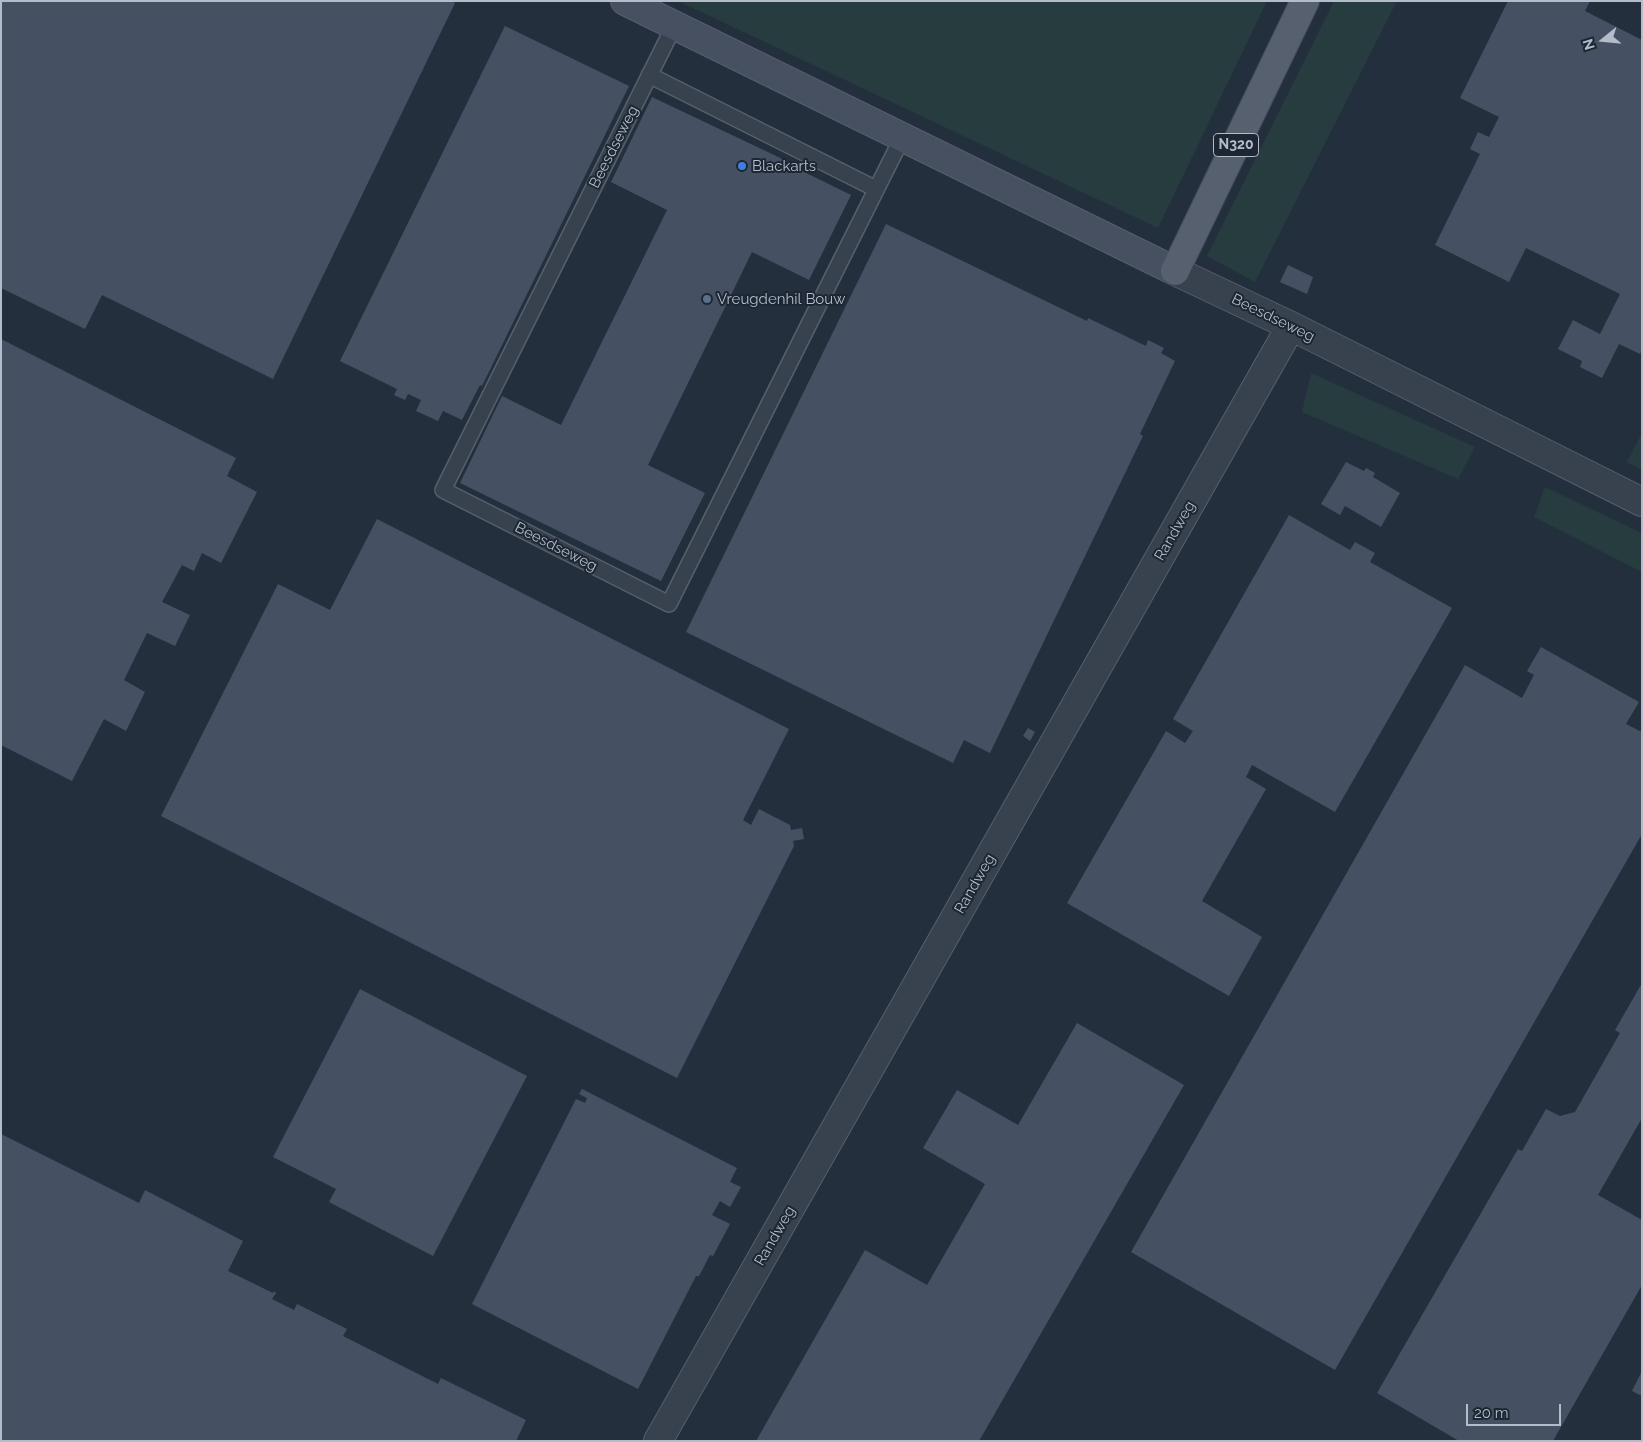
<!DOCTYPE html>
<html>
<head>
<meta charset="utf-8">
<style>
  body { margin:0 }
  #map { position:relative; width:1643px; height:1442px; overflow:hidden; background:#242f3e; font-family:Raleway,sans-serif }
  canvas { display:block }
  .frame { position:absolute; inset:0; border:2px solid #b4bcc9; pointer-events:none }
  .north { position:absolute; left:1578px; top:15px; width:50px; height:50px; -webkit-text-stroke:4px #1d2633; paint-order:stroke; rotate:253deg; font-size:14px; font-weight:700; line-height:20px; text-align:center; color:#b4bcc9 }
  .north::after { content:''; display:block; margin:auto; width:18px; height:22px; background:#b4bcc9; clip-path:polygon(50% 0,100% 100%,50% 72%,0 100%) }
  .scale { position:absolute; left:1466px; top:1404px; width:95px; height:22px; box-sizing:border-box; border:2px solid #b4bcc9; border-top:0; padding-left:6px; font-size:15px; line-height:18px; white-space:nowrap; color:#b4bcc9; -webkit-text-stroke:4px #1d2633; paint-order:stroke }
</style>
</head>
<body>
<div id="map">
<canvas width="1643" height="1442"></canvas>
<div class="frame"></div>
<div class="north">N</div>
<div class="scale">20 m</div>
</div>
<script>
const ctx = document.querySelector('canvas').getContext('2d');
ctx.lineJoin = 'round';
function paint(path, color) {
  ctx.fillStyle = color;
  ctx.fill(path, 'evenodd');
}
function poly(rows) {
  const path = new Path2D();
  for (const r of rows) {
    path.moveTo(r[0], r[1]);
    for (let i = 2; i < r.length; i += 2) path.lineTo(r[i], r[i + 1]);
  }
  return path;
}
function stroke(path, color, width, dash) {
  ctx.strokeStyle = color;
  ctx.lineWidth = width;
  ctx.lineCap = dash ? 'butt' : 'round';
  ctx.setLineDash(dash || []);
  ctx.stroke(path);
}
function drawText(font, color, halo, rows, align = 'center') {
  ctx.font = font + ' Raleway,sans-serif';
  ctx.lineWidth = 4;
  ctx.setLineDash([]);
  ctx.textBaseline = 'middle';
  ctx.strokeStyle = halo;
  ctx.fillStyle = color;
  for (const [text, x, y, turn = 0] of rows) {
    ctx.save();
    ctx.translate(x, y);
    ctx.rotate((+turn || 0) * Math.PI / 180);
    ctx.textAlign = isNaN(turn) ? turn : align;
    if (halo) ctx.strokeText(text, 0, 0);
    ctx.fillText(text, 0, 0);
    ctx.restore();
  }
}
paint(poly([
  [678,1,1267,1,1158,228],
  [1334,1,1397,1,1255,282,1207,256],
  [1311,373,1475,447,1458,479,1302,412],
  [1642,433,1642,470,1627,462],
  [1545,487,1642,533,1642,572,1534,517]
]), '#263c3f');
paint(poly([
  [1,1,451,1,455,3,273,379,102,295,85,329,1,288],
  [1508,1,1590,1,1585,11,1642,40,1642,349,1640,354,1619,344,1602,378,1580,367,1582,361,1558,349,1573,320,1600,334,1620,294,1526,248,1509,282,1435,245,1480,154,1470,149,1478,132,1489,137,1499,117,1460,98],
  [505,26,629,86,482,386,480,385,462,420,443,411,438,421,416,411,421,400,408,394,405,400,394,395,397,389,340,361],
  [652,97,793,164,792,166,851,195,809,280,752,252,648,465,705,493,661,581,460,483,502,396,561,425,667,210,611,182],
  [886,224,1087,321,1088,318,1146,346,1148,340,1164,348,1161,353,1175,361,1140,434,1143,436,990,753,964,740,953,763,686,632],
  [1288,265,1313,277,1307,294,1280,282],
  [1,339,236,458,227,476,257,492,221,563,202,553,194,571,182,565,162,602,190,615,175,646,147,633,124,680,145,692,126,731,104,719,72,781,1,745],
  [1346,462,1364,471,1366,468,1375,473,1373,477,1400,493,1381,527,1345,506,1340,515,1321,504],
  [1289,515,1350,550,1355,542,1375,553,1370,562,1452,608,1335,812,1252,765,1246,777,1266,789,1202,901,1262,937,1229,996,1067,903,1166,731,1185,743,1193,731,1173,719],
  [377,519,789,729,743,820,751,825,759,809,790,825,791,830,802,828,804,839,793,841,794,846,677,1078,161,816,278,584,330,610],
  [1541,647,1639,702,1626,724,1642,732,1642,834,1335,1370,1131,1252,1465,665,1522,698,1534,675,1527,671],
  [1028,728,1035,732,1030,741,1023,736],
  [1642,983,1642,1118,1598,1195,1642,1220,1642,1285,1553,1441,1459,1441,1377,1393,1518,1149,1522,1151,1546,1109,1560,1116,1575,1112,1620,1033,1615,1030],
  [360,989,527,1076,433,1256,329,1202,336,1189,273,1157],
  [1077,1023,1184,1085,979,1441,756,1441,865,1250,927,1285,985,1184,923,1148,957,1090,1018,1125],
  [582,1089,737,1168,730,1182,741,1187,730,1207,720,1201,712,1215,730,1224,713,1256,710,1255,699,1276,696,1276,638,1389,472,1304,576,1099,585,1103,587,1098,579,1094],
  [1,1134,139,1203,145,1190,243,1241,228,1271,273,1293,274,1291,276,1293,272,1299,294,1310,297,1304,347,1329,343,1336,438,1384,441,1378,526,1420,516,1441,1,1441],
  [1642,1371,1642,1396,1632,1391]
]), '#455162');
const lane = poly([
  [674,26,443,490,669,604,902,138],
  [649,75,876,189]
]);
const street = poly([
  [1175,271,1291,326,1642,502],
  [658,1441,1291,326]
]);
const secondary = poly([
  [625,1,1175,271]
]);
const primary = poly([
  [1175,271,1305,1]
]);
stroke(lane, '#565f6c', 18);
stroke(street, '#565f6c', 30);
stroke(secondary, '#565f6c', 30);
stroke(primary, '#414a57', 30);
stroke(lane, '#38414e', 15);
stroke(street, '#38414e', 28);
stroke(secondary, '#465061', 28);
stroke(primary, '#56606e', 28);
for (const [x, y, r, color] of [
  [742,166,5,"#3f7fe0"],
  [707,299,5,"#5c6f8a"]
]) {
  const dot = new Path2D();
  dot.arc(x, y, r, 0, 2 * Math.PI);
  ctx.fillStyle = color;
  ctx.fill(dot);
  stroke(dot, '#1d2633', 2);
}
for (const [x, y, w] of [
  [1236,145,45]
]) {
  const box = new Path2D();
  box.roundRect(x - w / 2, y - 11.5, w, 23, 4);
  ctx.fillStyle = '#1d2633';
  ctx.fill(box);
  stroke(box, '#b4bcc9', 1);
}
drawText('bold 14px', '#b4bcc9', null, [
  ["N320",1236,145]
]);
drawText('15px', '#b4bcc9', '#1d2633', [
  ["Beesdseweg",614,147,-63],
  ["Beesdseweg",1273,318,26],
  ["Randweg",1175,531,-60],
  ["Beesdseweg",556,547,27],
  ["Randweg",975,884,-60],
  ["Randweg",775,1236,-60]
]);
drawText('15px', '#b4bcc9', '#1d2633', [
  ["Blackarts",752,166],
  ["Vreugdenhil Bouw",717,299]
], 'left');
</script>
</body>
</html>
